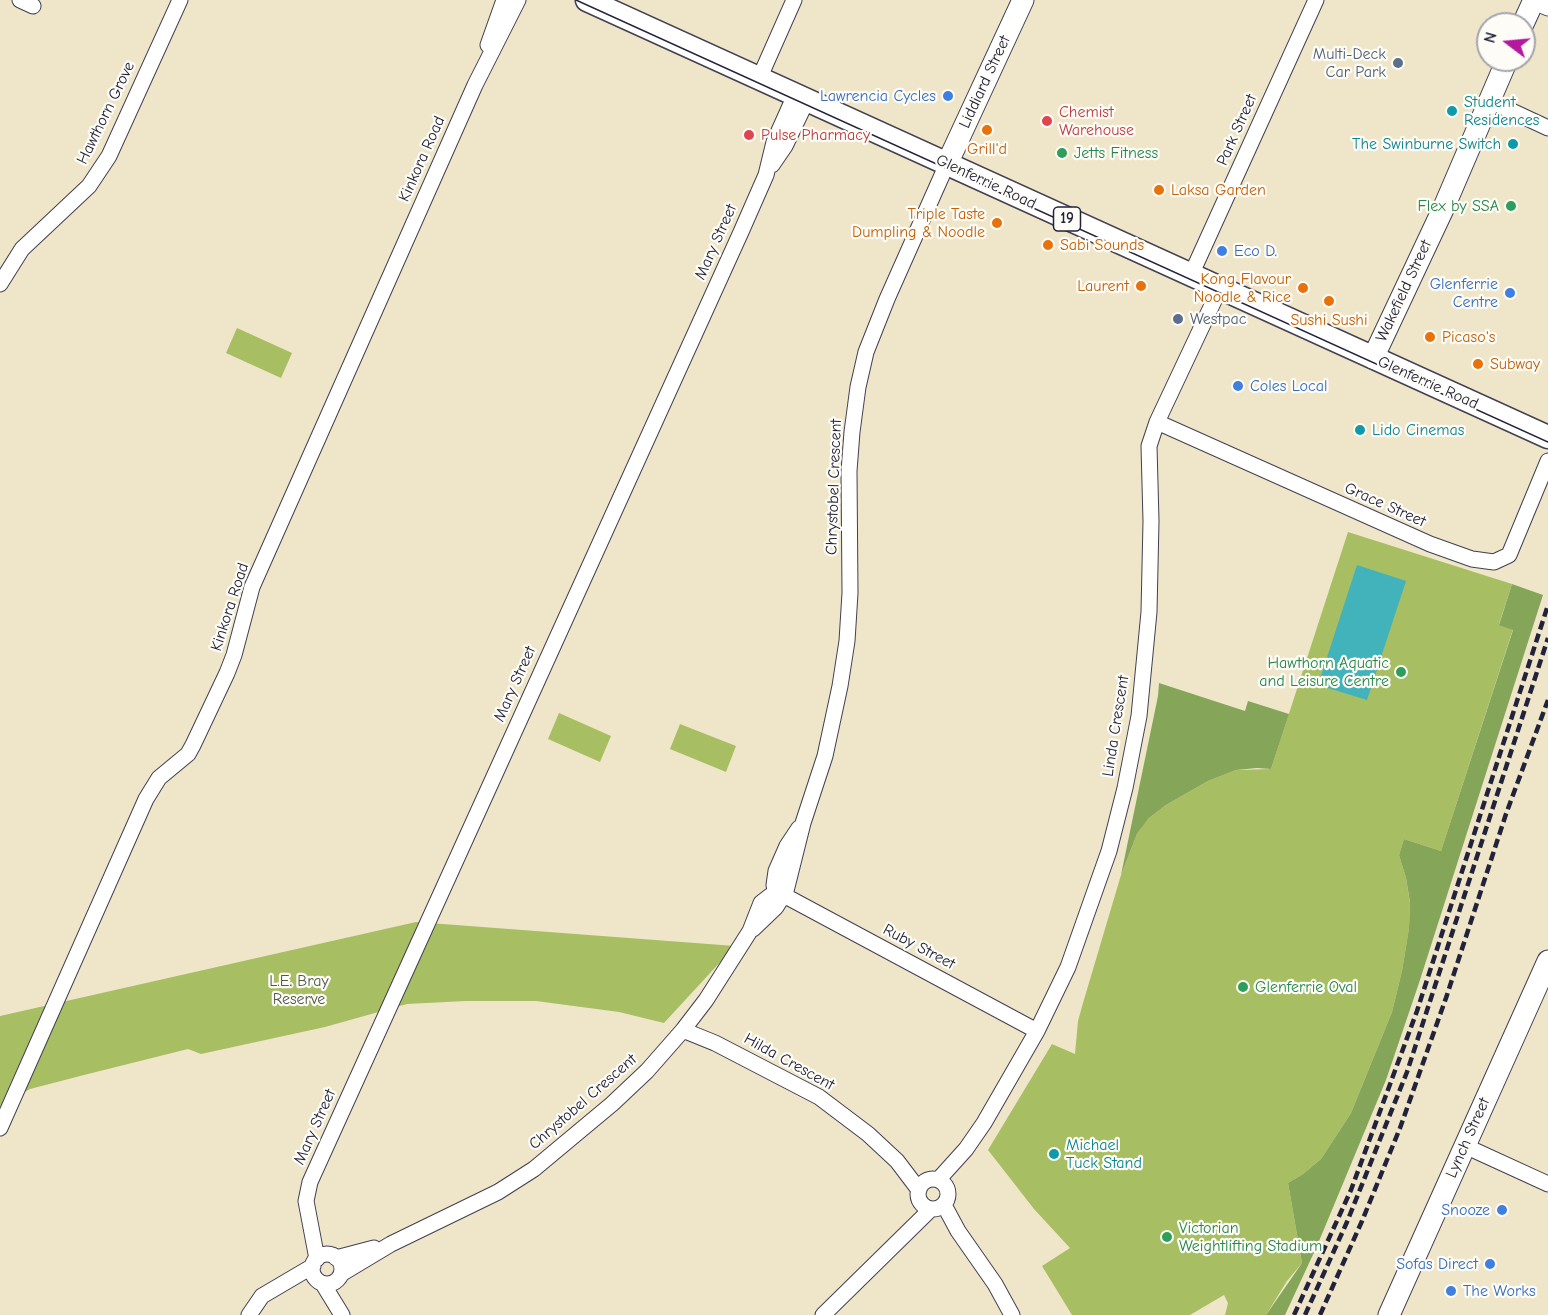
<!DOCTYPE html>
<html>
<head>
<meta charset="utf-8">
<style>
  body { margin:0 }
  #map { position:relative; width:1548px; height:1315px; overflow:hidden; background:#efe6ca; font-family:"Comic Neue",sans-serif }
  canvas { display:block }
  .north { position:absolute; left:1476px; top:12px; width:60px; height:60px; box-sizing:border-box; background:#fdfcf7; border:2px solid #a5a5ac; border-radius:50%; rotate:286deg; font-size:16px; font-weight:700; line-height:24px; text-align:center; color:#22223b }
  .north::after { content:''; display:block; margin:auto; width:21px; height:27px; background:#b5179e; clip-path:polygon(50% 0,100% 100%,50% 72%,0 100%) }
</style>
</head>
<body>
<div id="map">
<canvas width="1548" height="1315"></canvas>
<div class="north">N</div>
</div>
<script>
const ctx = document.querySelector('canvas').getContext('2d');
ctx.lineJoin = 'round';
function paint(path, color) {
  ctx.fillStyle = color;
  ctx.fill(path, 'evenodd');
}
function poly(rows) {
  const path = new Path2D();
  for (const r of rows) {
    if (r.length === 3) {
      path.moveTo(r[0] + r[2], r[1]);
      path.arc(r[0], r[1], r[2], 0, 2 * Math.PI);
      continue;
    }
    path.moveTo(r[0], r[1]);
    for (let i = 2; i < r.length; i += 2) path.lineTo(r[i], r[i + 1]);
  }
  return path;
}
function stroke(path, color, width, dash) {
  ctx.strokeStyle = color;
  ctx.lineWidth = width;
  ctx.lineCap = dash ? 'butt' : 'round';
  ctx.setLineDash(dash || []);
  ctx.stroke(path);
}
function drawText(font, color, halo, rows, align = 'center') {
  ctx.font = font + ' "Comic Neue",sans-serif';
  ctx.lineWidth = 4.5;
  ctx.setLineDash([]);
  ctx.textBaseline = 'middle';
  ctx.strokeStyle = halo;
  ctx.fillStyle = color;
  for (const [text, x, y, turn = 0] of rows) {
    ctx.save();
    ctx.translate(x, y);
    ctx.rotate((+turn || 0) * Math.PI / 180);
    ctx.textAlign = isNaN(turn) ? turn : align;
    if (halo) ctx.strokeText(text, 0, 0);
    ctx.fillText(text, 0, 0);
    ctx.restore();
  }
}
paint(poly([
  [237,328,292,353,281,378,226,353],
  [1348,532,1512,584,1499,624,1513,629,1441,851,1404,839,1399,855,1406,878,1410,903,1409,928,1402,971,1392,1012,1351,1113,1321,1159,1303,1174,1288,1183,1302,1263,1287,1281,1266,1315,1225,1315,1228,1303,1224,1295,1190,1315,1072,1315,1042,1266,1070,1248,1034,1209,988,1150,1052,1044,1075,1054,1078,1021,1083,1003,1121,875,1137,834,1149,818,1166,805,1208,781,1236,770,1271,769],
  [559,713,611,736,600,762,548,739],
  [680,724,736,746,726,772,670,749],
  [416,922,735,946,664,1023,619,1012,536,1001,466,1001,407,1004,325,1027,201,1054,188,1049,84,1075,30,1089,0,1106,0,1016]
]), '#a7be63');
paint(poly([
  [1512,584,1543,595,1419,983,1386,1080,1317,1246,1285,1315,1266,1315,1302,1263,1288,1183,1303,1174,1321,1159,1351,1113,1392,1012,1402,971,1409,928,1410,902,1406,878,1399,855,1404,839,1441,851,1513,630,1499,625],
  [1159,683,1245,711,1248,701,1289,714,1271,769,1257,768,1236,770,1208,781,1166,805,1149,818,1137,834,1121,875,1158,696]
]), '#85a559');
paint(poly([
  [1357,565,1406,581,1367,700,1318,685]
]), '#42b2bb');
const street = poly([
  [20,0,33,6],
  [1534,2,1548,8],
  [488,45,504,0],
  [759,79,794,0],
  [1488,100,1548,128],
  [772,165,785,146,807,100],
  [1191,275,1316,0],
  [0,284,22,249,89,186,109,156,180,0],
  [1157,422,1430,544,1472,559,1494,562,1509,555,1548,461],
  [776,895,774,885,776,871,787,846,799,828],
  [753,929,776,907,786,891,803,823,825,756,840,686,847,641,850,593,849,471,852,432,858,387,866,352,887,299,947,164],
  [683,1030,715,1043,819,1097,868,1134,897,1161,919,1190],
  [0,1128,146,799,159,778,188,754,193,745,227,673,234,655,252,587,475,85,518,0],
  [1465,1146,1548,1184],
  [933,1194,15],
  [938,1180,966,1149,984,1123,1037,1031,1068,967,1109,851,1125,788,1139,716,1149,612,1151,521,1149,446,1157,422,1220,288],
  [944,1205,958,1231,995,1284,1012,1315],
  [327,1269,15],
  [336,1258,374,1248],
  [317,1259,306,1201,310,1182,741,232,766,175,774,142,795,95],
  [341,1274,391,1244,498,1192,534,1169,612,1104,647,1071,683,1030,706,1000,750,931,761,903,770,896,778,895,789,898,1037,1031],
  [323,1284,342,1315],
  [249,1315,262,1296,313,1266],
  [823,1315,931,1209]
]);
const secondary = poly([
  [1523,24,1534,0],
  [947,164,1023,0],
  [1373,358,1444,207,1507,60],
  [1389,1315,1548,961]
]);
const primary = poly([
  [587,0,1548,437]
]);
stroke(street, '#413f50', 17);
stroke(secondary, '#413f50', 23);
stroke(primary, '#413f50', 25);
stroke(street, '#fff', 15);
stroke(secondary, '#fff', 21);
stroke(primary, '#fff', 22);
stroke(poly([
  [576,0,1548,442]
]), '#22223b', 1.5);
stroke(poly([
  [1294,1315,1351,1190,1417,1011,1548,605],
  [1305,1315,1347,1222,1407,1072,1548,638],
  [1320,1315,1362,1221,1400,1128,1446,998,1506,814,1548,700]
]), '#22223b', 4.5, [9, 4.5]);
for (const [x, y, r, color] of [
  [1398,63,6,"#5c6f8a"],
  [948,96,6,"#3f7fe0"],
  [1452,111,6,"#0f9aa8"],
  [1047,121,6,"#e0444e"],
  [987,130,6,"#e8710a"],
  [749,135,6,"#e0444e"],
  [1513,144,6,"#0f9aa8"],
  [1062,153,6,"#2e9e5b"],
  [1159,190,6,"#e8710a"],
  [1511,206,6,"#2e9e5b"],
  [997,223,6,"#e8710a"],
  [1048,245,6,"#e8710a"],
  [1222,251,6,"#3f7fe0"],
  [1141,286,6,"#e8710a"],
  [1303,288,6,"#e8710a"],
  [1510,293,6,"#3f7fe0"],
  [1329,301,6,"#e8710a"],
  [1178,319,6,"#5c6f8a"],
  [1430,337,6,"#e8710a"],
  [1478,364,6,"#e8710a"],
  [1238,386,6,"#3f7fe0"],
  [1360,430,6,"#0f9aa8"],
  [1401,672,6,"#2e9e5b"],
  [1243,987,6,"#2e9e5b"],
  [1054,1154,6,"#0f9aa8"],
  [1502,1210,6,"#3f7fe0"],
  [1167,1237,6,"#2e9e5b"],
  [1490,1264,6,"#3f7fe0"],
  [1451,1291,6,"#3f7fe0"]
]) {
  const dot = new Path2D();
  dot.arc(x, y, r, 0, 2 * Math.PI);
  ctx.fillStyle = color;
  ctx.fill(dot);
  stroke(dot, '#fdfcf7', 2);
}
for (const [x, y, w] of [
  [1067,219,27]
]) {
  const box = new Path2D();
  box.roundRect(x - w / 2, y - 12, w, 24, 4.5);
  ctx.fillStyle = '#fdfcf7';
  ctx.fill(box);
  stroke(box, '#22223b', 1.5);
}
drawText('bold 15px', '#22223b', null, [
  ["19",1067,219]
]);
drawText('16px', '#4e5e75', '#fdfcf7', [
  ["Multi-Deck",1386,54],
  ["Car Park",1386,72],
  ["Westpac",1190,319,"left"]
], 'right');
drawText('16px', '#22223b', '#fdfcf7', [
  ["Liddiard Street",985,82,-65],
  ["Hawthorn Grove",106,113,-64],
  ["Park Street",1237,130,-66],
  ["Kinkora Road",422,159,-66],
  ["Glenferrie Road",986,182,25],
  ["Mary Street",716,242,-66],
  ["Wakefield Street",1404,291,-65],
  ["Glenferrie Road",1428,383,24],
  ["Chrystobel Crescent",834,487,-88],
  ["Grace Street",1385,505,24],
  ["Kinkora Road",230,607,-72],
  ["Mary Street",515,684,-66],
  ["Linda Crescent",1116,726,-81],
  ["Ruby Street",919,947,28],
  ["Hilda Crescent",789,1062,29],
  ["Chrystobel Crescent",583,1102,-41],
  ["Mary Street",315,1127,-66],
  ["Lynch Street",1468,1138,-66]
]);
drawText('16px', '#366cbe', '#fdfcf7', [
  ["Lawrencia Cycles",936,96],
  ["Eco D.",1234,251,"left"],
  ["Glenferrie",1498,284],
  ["Centre",1498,302],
  ["Coles Local",1250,386,"left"],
  ["Snooze",1490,1210],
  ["Sofas Direct",1478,1264],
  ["The Works",1463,1291,"left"]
], 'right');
drawText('16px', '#0d838f', '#fdfcf7', [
  ["Student",1464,102],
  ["Residences",1464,120],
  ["The Swinburne Switch",1501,144,"right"],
  ["Lido Cinemas",1372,430],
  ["Michael",1066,1145],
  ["Tuck Stand",1066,1163]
], 'left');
drawText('16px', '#be3a42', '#fdfcf7', [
  ["Chemist",1059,112],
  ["Warehouse",1059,130],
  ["Pulse Pharmacy",761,135]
], 'left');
drawText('16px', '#c56008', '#fdfcf7', [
  ["Grill'd",987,149,"center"],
  ["Laksa Garden",1171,190],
  ["Triple Taste",985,214,"right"],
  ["Dumpling & Noodle",985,232,"right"],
  ["Sabi Sounds",1060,245],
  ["Kong Flavour",1291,279,"right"],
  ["Noodle & Rice",1291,297,"right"],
  ["Laurent",1129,286,"right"],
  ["Sushi Sushi",1329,320,"center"],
  ["Picaso's",1442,337],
  ["Subway",1490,364]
], 'left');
drawText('16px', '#27864d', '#fdfcf7', [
  ["Jetts Fitness",1074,153],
  ["Flex by SSA",1499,206,"right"],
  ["Hawthorn Aquatic",1389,663,"right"],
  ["and Leisure Centre",1389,681,"right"],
  ["Glenferrie Oval",1255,987],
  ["Victorian",1179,1228],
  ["Weightlifting Stadium",1179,1246]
], 'left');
drawText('16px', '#515949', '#fdfcf7', [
  ["L.E. Bray",299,981],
  ["Reserve",299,999]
]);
</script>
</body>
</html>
